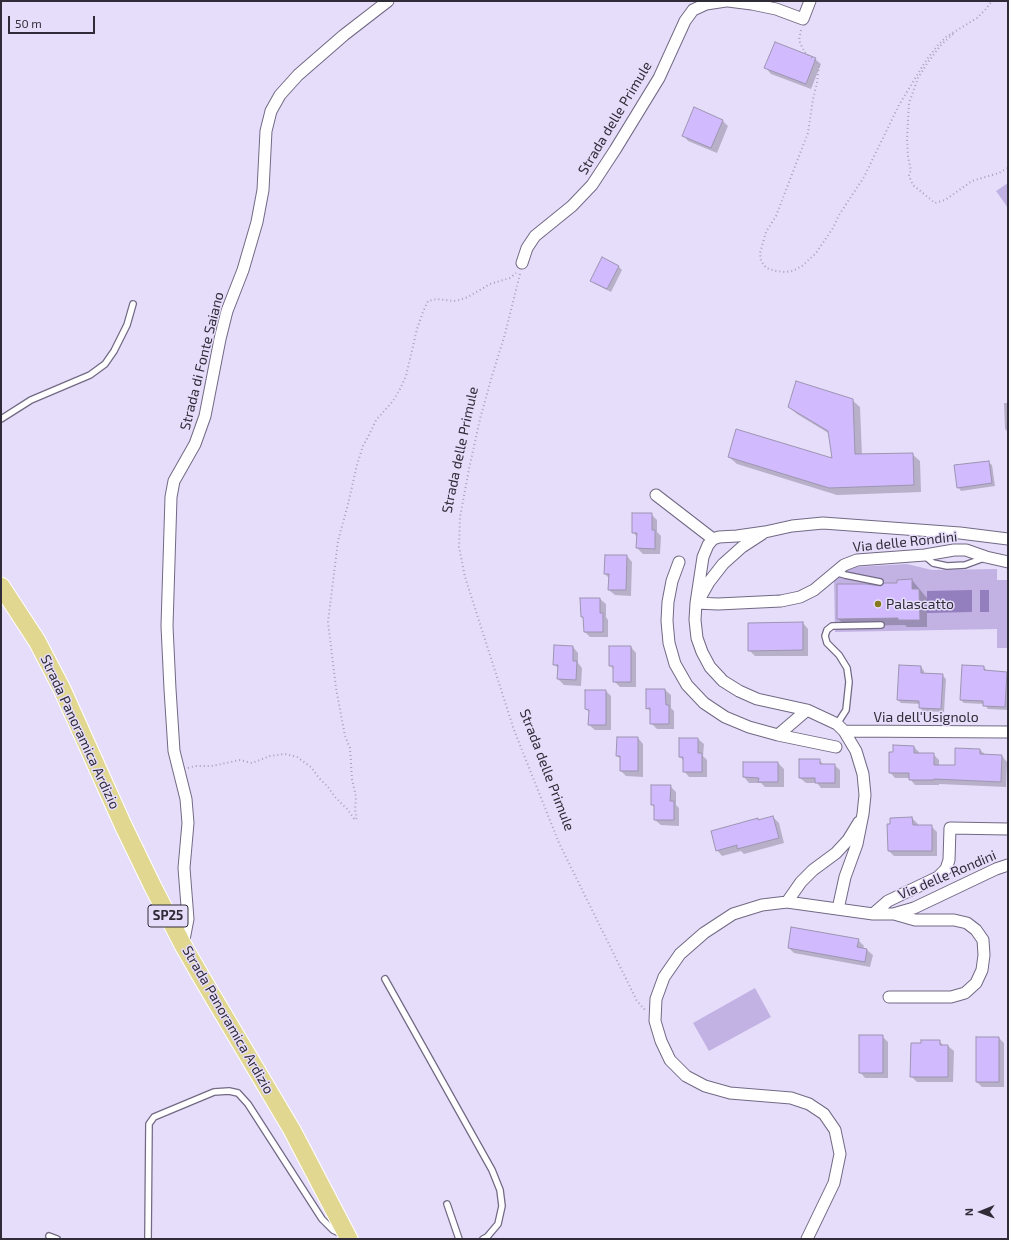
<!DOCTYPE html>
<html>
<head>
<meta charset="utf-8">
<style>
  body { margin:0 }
  #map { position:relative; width:1009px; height:1240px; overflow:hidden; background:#e6ddfb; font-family:"Exo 2",sans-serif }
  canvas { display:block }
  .frame { position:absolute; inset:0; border:2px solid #2f2c37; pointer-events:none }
  .north { position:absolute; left:961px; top:1192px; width:40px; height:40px; -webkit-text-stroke:3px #e6ddfb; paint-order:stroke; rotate:269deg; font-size:11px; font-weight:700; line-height:16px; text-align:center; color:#2f2c37 }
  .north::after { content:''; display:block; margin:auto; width:14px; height:18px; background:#2f2c37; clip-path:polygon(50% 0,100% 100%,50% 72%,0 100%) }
  .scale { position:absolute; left:8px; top:16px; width:87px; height:18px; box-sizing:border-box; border:2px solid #2f2c37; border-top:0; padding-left:5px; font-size:12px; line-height:14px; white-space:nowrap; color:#2f2c37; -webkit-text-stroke:3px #e6ddfb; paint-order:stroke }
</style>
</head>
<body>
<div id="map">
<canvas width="1009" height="1240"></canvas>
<div class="frame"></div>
<div class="north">N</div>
<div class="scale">50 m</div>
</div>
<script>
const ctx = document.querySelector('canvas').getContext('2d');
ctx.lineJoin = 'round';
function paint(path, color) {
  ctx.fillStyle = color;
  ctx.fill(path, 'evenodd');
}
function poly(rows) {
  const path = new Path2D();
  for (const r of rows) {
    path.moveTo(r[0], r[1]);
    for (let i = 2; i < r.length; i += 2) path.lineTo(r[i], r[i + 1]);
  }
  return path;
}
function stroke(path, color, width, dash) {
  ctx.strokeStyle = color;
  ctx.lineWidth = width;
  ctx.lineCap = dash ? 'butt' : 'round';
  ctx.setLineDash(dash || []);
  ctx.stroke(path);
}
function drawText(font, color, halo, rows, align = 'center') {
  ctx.font = font + ' "Exo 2",sans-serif';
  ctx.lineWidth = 3;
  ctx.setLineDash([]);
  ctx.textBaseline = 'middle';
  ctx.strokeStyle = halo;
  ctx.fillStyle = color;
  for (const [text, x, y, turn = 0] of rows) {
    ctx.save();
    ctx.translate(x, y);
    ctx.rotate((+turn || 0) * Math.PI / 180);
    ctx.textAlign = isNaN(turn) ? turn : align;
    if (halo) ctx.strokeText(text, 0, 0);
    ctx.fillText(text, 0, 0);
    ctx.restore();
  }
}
paint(poly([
  [1008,183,1008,208,996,191],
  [907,564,932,570,997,569,997,580,1008,580,1008,648,997,648,997,629,835,632,834,579,845,571,855,567],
  [755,988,771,1017,709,1051,693,1023]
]), '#c2b2e3');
paint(poly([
  [972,590,972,612,927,613,927,591],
  [980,590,989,590,989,612,980,612]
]), '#947fbe');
paint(poly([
  [815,59,821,64,811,89,771,74,766,68],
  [695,109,723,121,728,126,717,153,688,141,683,135],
  [618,266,622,270,611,292,595,284,591,281],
  [852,400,860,407,862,455,912,454,920,461,921,492,837,495,737,464,729,457,833,460,830,434,797,414,789,407],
  [1004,403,1008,403,1008,432,1005,429],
  [988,462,992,465,995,486,961,491,958,487],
  [651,514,657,520,657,532,661,536,660,554,643,554,637,548,637,537,633,532],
  [627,556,632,562,631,596,615,595,609,590,610,579,605,574],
  [912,580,927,598,927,627,907,627,905,625,846,626,838,619,898,584],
  [600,599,606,604,606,617,608,620,608,637,590,637,585,632,585,620,582,617],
  [803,623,808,629,808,656,755,656,749,650],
  [573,647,578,653,578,663,582,668,581,686,564,685,558,679,559,669,554,664],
  [631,647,636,653,636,687,620,687,614,681,614,670,610,665],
  [921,667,924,671,924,674,942,675,946,679,944,712,923,711,920,708,920,704,901,703,898,700],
  [984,667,987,671,1007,673,1008,674,1008,710,988,709,984,704,964,703,961,700],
  [665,690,671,695,671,708,674,711,674,729,657,729,651,723,651,712,647,708],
  [606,691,611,696,611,730,595,730,589,725,590,713,586,709],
  [638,738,643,744,643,777,626,776,621,771,621,759,617,756],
  [680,739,698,739,704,744,703,756,707,760,707,777,689,777,684,771,684,761,680,757],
  [914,747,919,752,919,754,933,754,939,760,939,766,956,766,980,750,986,755,1002,756,1007,762,1006,787,939,784,939,785,915,785,910,779,910,778,895,778,890,772,894,752],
  [819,760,824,765,834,765,840,770,840,788,821,788,817,783,806,783,800,778],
  [744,763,778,763,784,769,784,787,765,787,761,783,749,783,744,777],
  [670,786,676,792,676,805,679,808,679,826,661,825,655,820,655,808,652,804],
  [773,817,779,823,784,843,744,854,741,851,722,856,717,850,757,819,759,821],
  [912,818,918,824,918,826,931,826,937,832,937,856,894,856,889,851],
  [858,940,864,946,863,949,867,950,873,955,870,967,794,953,789,948],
  [882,1036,888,1042,888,1078,865,1078,860,1072],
  [999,1038,1004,1043,1004,1087,982,1087,977,1082],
  [939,1041,944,1046,948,1046,954,1051,953,1082,917,1082,911,1076]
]), '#0003');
const building = poly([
  [775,42,816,58,806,84,764,68,775,42],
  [694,107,723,120,711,148,682,136,694,107],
  [602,257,619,266,607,289,590,281,602,257],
  [796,381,853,399,855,454,913,453,914,485,829,488,728,457,736,429,832,458,828,431,788,407,796,381],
  [989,461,992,483,957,488,954,465,989,461],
  [632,513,652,513,652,530,655,530,655,549,636,548,637,533,632,533,632,513],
  [605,555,627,555,626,590,608,590,609,574,604,574,605,555],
  [912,579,912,589,919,589,920,620,898,620,898,618,837,619,837,584,866,584,881,586,884,583,897,583,897,580,912,579],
  [580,598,600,598,600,613,603,613,603,632,584,632,583,617,581,617,580,598],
  [803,622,803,650,748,651,748,623,803,622],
  [554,645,573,646,573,661,577,661,576,680,557,679,558,665,553,665,554,645],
  [609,646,631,646,631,682,613,682,613,666,609,666,609,646],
  [899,665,921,666,921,673,943,674,941,709,919,708,919,701,897,700,899,665],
  [962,665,984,666,984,670,1007,672,1005,707,983,706,983,701,960,700,962,665],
  [646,689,665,689,666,705,669,705,669,724,650,724,650,708,646,709,646,689],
  [585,690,606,690,606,725,588,725,589,710,585,709,585,690],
  [617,737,638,737,638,771,620,771,620,756,616,756,617,737],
  [679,738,698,738,698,753,702,753,702,772,683,772,683,757,679,757,679,738],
  [893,745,914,746,914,753,934,753,934,765,955,765,955,748,980,749,980,754,1002,755,1001,782,934,779,934,780,909,780,909,773,889,773,889,752,893,752,893,745],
  [799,759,820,759,820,764,835,764,835,783,815,783,815,778,799,778,799,759],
  [743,762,778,762,778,782,758,782,759,778,743,777,743,762],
  [651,785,671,785,670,801,674,801,674,820,654,820,654,805,651,805,651,785],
  [773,816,779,838,737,849,737,845,716,851,711,831,758,818,758,820,773,816],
  [912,817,913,825,932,825,932,851,888,851,887,824,890,824,890,818,912,817],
  [791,927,859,939,857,947,867,949,865,962,788,948,791,927],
  [859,1035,883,1035,883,1073,859,1073,859,1035],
  [976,1037,999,1037,999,1082,976,1082,976,1037],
  [921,1040,940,1040,940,1045,948,1045,948,1077,910,1077,911,1043,921,1043,921,1040]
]);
paint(building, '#d1bbfe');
stroke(building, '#9c94b0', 1);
const lane = poly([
  [1,419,31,400,90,375,105,364,114,351,127,325,133,304],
  [925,556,933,563,947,566,965,565,984,558],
  [835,572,845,575,880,582],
  [837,724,846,710,849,682,847,668,839,655,827,643,825,636,827,630,832,626,881,625],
  [385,979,492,1170,500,1190,502,1206,498,1224,487,1237,483,1239],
  [447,1204,459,1239],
  [49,1236,57,1239],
  [148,1239,149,1124,154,1117,214,1092,229,1091,238,1093,248,1104,322,1219,333,1230,341,1234]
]);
const street = poly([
  [728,1,752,4,776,9,803,19,810,1],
  [522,263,527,248,535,236,572,206,592,185,615,150,659,78,685,21,693,10,706,4,726,1],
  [656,495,713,539],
  [679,562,672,581,668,602,667,621,669,643,675,664,687,685,704,703,725,717,749,727,778,735,836,747],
  [700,598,709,582,723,564,742,547,762,534],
  [696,603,718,604,781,601,800,597,814,590,844,565,857,560,925,555,954,550,966,550,986,557,1008,562],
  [844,731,1008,732],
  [778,735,807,710],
  [787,902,801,882,813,870,836,853,848,840,859,822],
  [838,909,845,877,857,844,863,814,865,795,863,774,856,751,844,731,837,724,807,710,757,699,739,691,723,681,710,667,702,652,697,638,695,620,696,603,703,557,708,545,713,539,719,537,737,536,765,532,792,526,823,523,960,533,1008,539],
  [873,914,888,901,938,877,946,869,949,860,950,828,1008,829],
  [183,945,188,919,184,868,188,823,186,799,174,751,170,689,167,626,171,497,174,481,195,444,205,416,220,339,227,311,243,270,257,222,263,190,266,131,271,111,280,95,298,75,344,35,388,1],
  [889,997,951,997,965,993,976,983,982,970,984,955,983,940,976,930,967,923,954,920,915,920,894,914],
  [807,1239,834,1183,840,1154,835,1130,824,1114,809,1104,791,1098,730,1093,705,1086,686,1076,670,1060,661,1041,655,1021,656,999,664,977,680,954,704,933,733,914,762,905,787,902,873,914,893,914,914,908,996,869,1008,865]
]);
const primary = poly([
  [1,586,37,641,62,689,123,825,153,887,183,945,203,980,292,1130,349,1239]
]);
stroke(lane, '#726984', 8);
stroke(street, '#726984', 13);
stroke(primary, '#fff', 19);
stroke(poly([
  [801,30,799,40,802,47,806,54,816,61,819,66,817,83,813,99,808,133,804,143,776,216,766,232,760,253,761,261,766,268,776,271,785,272,793,271,802,266,816,253,833,228,839,215,864,177,899,105,925,62,938,45,946,37,977,18,985,10,992,1],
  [953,34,941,45,928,62,918,78,912,95,909,103,907,139,908,156,911,171,909,173,909,176,913,185,935,203,945,200,972,181,999,173,1008,168],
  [520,274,505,334,492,376,480,419,469,469,460,517,459,547,465,577,514,730,559,843,637,1001,645,1010],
  [188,768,195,766,212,766,240,760,252,763,270,756,285,754,297,757,311,767,319,778,328,787,335,797,348,810,355,820,357,818,355,810,356,797,352,779,350,748,345,736,336,688,328,622,338,541,348,504,357,465,363,446,370,433,376,420,393,401,400,389,406,376,417,329,423,312,428,301,437,299,454,301,459,300,468,297,490,284,510,278,516,273]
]), '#a8a1b8', 2, [1, 3]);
stroke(lane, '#fff', 5.5);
stroke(street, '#fff', 11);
stroke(primary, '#e2d791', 17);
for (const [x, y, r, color] of [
  [878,604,4,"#87791e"]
]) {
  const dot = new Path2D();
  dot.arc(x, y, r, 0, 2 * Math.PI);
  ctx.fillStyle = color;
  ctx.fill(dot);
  stroke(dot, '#e6ddfb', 1.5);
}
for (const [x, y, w] of [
  [168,916,40]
]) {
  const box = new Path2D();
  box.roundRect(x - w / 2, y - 11, w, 22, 3);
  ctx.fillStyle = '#e6ddfb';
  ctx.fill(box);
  stroke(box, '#2f2c37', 1);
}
drawText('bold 13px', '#2f2c37', null, [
  ["SP25",168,916]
]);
drawText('14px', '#2f2c37', '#e6ddfb', [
  ["Strada delle Primule",615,118,-59],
  ["Strada di Fonte Saiano",202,361,-76],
  ["Strada delle Primule",460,450,-78],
  ["Via delle Rondini",905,542,-6],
  ["Via dell'Usignolo",926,717],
  ["Strada Panoramica Ardizio",80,732,65],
  ["Strada delle Primule",547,770,69],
  ["Via delle Rondini",947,875,-23],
  ["Strada Panoramica Ardizio",228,1020,60]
]);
drawText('14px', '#2f2c37', '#e6ddfb', [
  ["Palascatto",886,604]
], 'left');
</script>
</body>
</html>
